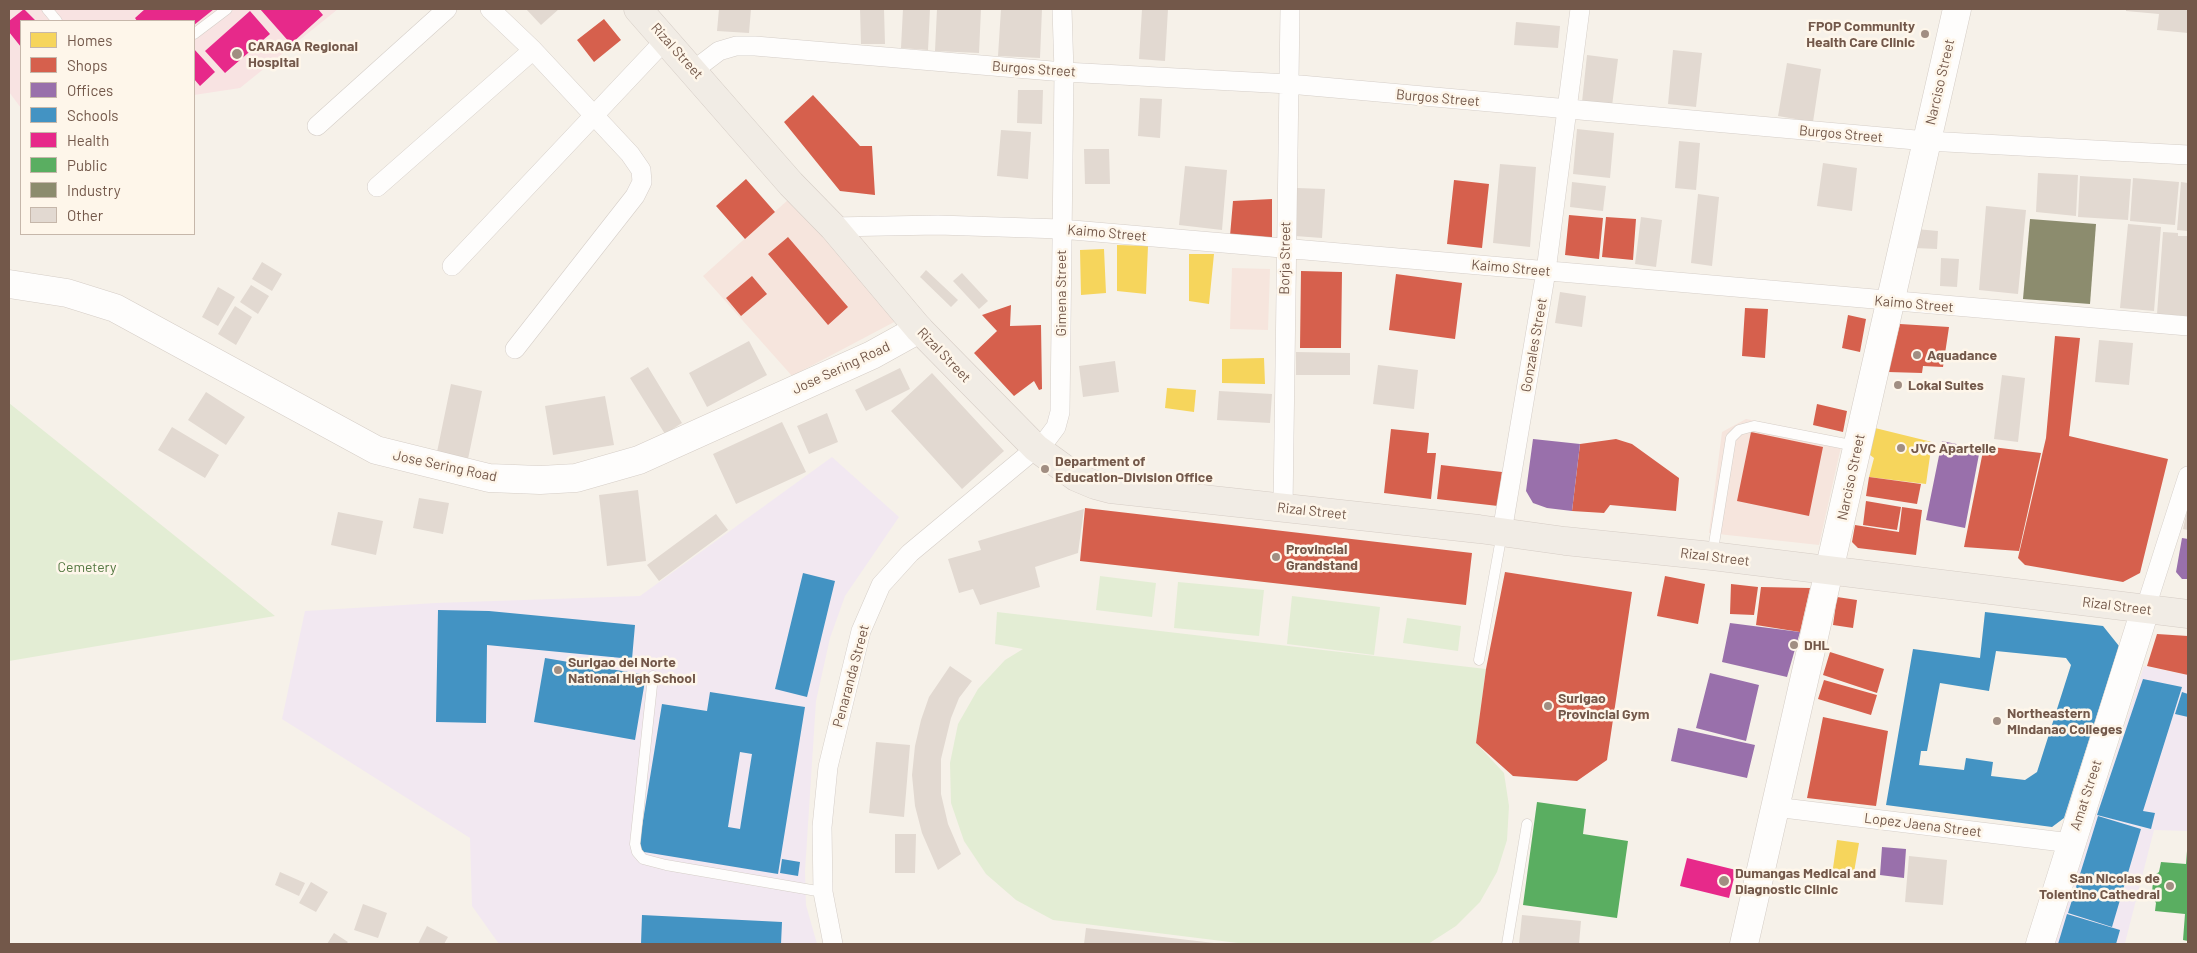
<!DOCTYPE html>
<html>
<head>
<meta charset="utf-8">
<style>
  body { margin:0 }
  #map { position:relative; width:2197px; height:953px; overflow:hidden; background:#f6f1e9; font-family:Barlow,sans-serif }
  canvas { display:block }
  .frame { position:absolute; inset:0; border:10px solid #73584a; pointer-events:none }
  .legend { position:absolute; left:20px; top:20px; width:175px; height:215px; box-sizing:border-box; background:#fef6ea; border:1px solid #c6b7aa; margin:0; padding:6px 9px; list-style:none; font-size:15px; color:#73584a }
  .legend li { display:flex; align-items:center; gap:10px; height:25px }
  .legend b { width:25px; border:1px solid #c6b7aa }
</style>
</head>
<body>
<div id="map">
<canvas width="2197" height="953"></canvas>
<div class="frame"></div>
<ul class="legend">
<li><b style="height:14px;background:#f6d55c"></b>Homes</li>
<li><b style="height:14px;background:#d6604d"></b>Shops</li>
<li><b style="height:14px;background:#9970ab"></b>Offices</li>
<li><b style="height:14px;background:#4393c3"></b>Schools</li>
<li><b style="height:14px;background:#e7298a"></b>Health</li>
<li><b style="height:14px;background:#5aae61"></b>Public</li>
<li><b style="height:14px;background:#8c8c6e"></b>Industry</li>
<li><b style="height:14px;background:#e2d9d1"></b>Other</li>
</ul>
</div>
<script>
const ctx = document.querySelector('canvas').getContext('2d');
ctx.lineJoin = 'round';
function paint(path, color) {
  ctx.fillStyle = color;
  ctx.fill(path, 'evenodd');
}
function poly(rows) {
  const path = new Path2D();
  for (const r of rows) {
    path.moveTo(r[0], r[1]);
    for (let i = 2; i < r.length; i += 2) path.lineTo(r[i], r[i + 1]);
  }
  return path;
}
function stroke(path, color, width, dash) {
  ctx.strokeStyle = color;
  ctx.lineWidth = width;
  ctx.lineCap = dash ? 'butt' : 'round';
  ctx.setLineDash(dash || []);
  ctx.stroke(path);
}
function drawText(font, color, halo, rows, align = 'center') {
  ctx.font = font + ' Barlow,sans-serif';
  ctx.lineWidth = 5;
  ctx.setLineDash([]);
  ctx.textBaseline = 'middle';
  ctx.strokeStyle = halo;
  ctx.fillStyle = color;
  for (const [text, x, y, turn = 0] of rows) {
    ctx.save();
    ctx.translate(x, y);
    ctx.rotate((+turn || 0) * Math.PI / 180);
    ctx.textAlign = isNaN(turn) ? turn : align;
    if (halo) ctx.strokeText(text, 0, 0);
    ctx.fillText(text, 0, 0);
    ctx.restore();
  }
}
paint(poly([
  [789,199,898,320,792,376,703,276],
  [1232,268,1270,269,1268,330,1230,329],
  [1746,419,1843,438,1819,545,1709,533,1722,432]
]), '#f6e5dd');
paint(poly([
  [832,457,899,517,845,596,830,638,816,701,805,871,806,905,817,944,499,944,472,906,470,838,282,719,305,611,436,603,640,596],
  [2144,666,2188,675,2188,831,2154,830,2125,943,2141,944,2055,944]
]), '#f2e8f1');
paint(poly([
  [9,9,338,9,240,88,194,95,194,21,21,21,21,108,9,92]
]), '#f8e3e2');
paint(poly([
  [9,403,275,616,9,661],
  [1100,576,1156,583,1152,617,1096,610],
  [1178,582,1264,590,1259,636,1174,628],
  [1292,596,1380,607,1374,655,1287,644],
  [997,612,1486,669,1476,743,1504,773,1509,806,1507,840,1497,872,1480,902,1456,926,1428,944,1246,944,1053,920,1016,900,986,874,964,841,951,803,950,763,958,724,978,689,1005,660,1023,649,995,644],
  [1407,618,1461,626,1458,651,1403,643]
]), '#e3edd4');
paint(poly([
  [1117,245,1148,246,1146,294,1117,291],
  [1104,249,1106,293,1081,295,1080,250],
  [1189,254,1214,254,1209,304,1189,301],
  [1264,358,1265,384,1222,383,1222,359],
  [1167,388,1196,390,1194,412,1165,408],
  [1875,428,1932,442,1926,484,1869,477,1874,458,1870,455],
  [1837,840,1859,843,1853,878,1832,875]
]), '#f6d55c');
paint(poly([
  [604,19,621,40,594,62,577,40],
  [813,95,860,146,872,146,875,195,840,191,784,122],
  [746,179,775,212,745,239,716,206],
  [1454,180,1489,184,1482,248,1447,244],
  [1272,199,1272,241,1230,236,1233,201],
  [1569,215,1603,218,1599,259,1565,255],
  [1606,217,1636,219,1633,260,1602,257],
  [788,237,848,307,828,325,768,254],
  [1301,271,1342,272,1341,348,1300,348],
  [1396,274,1462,283,1455,339,1389,330],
  [752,276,767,294,741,316,726,298],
  [1011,305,1010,326,1041,325,1042,389,1039,390,1034,381,1014,396,974,353,997,331,982,315],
  [1745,308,1768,309,1765,358,1742,356],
  [1848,315,1866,319,1860,352,1842,348],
  [1900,324,1949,327,1943,367,1923,366,1922,373,1888,372],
  [2055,336,2080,338,2069,436,2168,459,2140,573,2123,582,2025,565,2018,558,2046,438],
  [1817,404,1847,411,1843,432,1813,425],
  [1391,429,1429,433,1427,453,1436,453,1431,499,1384,493],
  [1751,432,1823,447,1809,516,1737,501],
  [1616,439,1632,444,1679,478,1676,511,1610,505,1604,513,1572,511,1580,444],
  [1984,446,2041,453,2019,551,1964,547],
  [1441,465,1502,472,1498,506,1437,499],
  [1869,477,1921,484,1917,504,1866,496],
  [1866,501,1901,507,1897,530,1863,525],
  [1902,507,1922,510,1916,555,1858,548,1852,542,1855,525,1899,532],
  [1085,508,1472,553,1466,605,1080,561],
  [1505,572,1632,592,1607,760,1577,781,1513,776,1476,743,1486,669],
  [1665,576,1705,584,1698,624,1657,616],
  [1731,584,1758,587,1754,615,1730,614],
  [1761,587,1810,588,1800,632,1756,625],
  [1837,597,1857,600,1853,628,1833,625],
  [2157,634,2188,636,2188,675,2147,666],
  [1830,652,1884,669,1877,693,1823,675],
  [1824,680,1877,695,1871,715,1818,699],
  [1823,717,1888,731,1876,806,1807,798]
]), '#d6604d');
paint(poly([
  [1533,439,1580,444,1572,511,1547,508,1533,503,1526,491],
  [1942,441,1980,449,1965,528,1926,520],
  [2182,538,2188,539,2188,579,2182,579,2176,572],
  [1730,623,1800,632,1787,677,1722,662],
  [1710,673,1759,685,1746,741,1696,728],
  [1678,728,1755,745,1747,778,1671,761],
  [1882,847,1906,849,1904,878,1880,875]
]), '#9970ab');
paint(poly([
  [803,573,835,581,807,697,775,689],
  [438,610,489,611,635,625,632,659,487,645,486,723,436,722],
  [1985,612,2103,626,2119,646,2064,818,2052,827,1886,805,1913,649,1980,658],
  [1996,651,2066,658,2071,665,2037,772,2025,780,1991,776,1993,762,1966,758,1964,770,1919,765,1921,751,1927,751,1940,683,1989,691],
  [545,658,646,675,635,740,534,722],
  [2143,679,2182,687,2143,811,2155,813,2151,829,2097,815],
  [710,692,805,707,778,874,638,851,662,704,707,711],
  [740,752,752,754,740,829,728,827],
  [2182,692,2188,694,2188,717,2175,714],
  [2098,816,2141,829,2112,927,2068,913],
  [782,859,800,862,798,876,780,873],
  [2067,914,2120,930,2116,944,2058,944],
  [642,915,782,922,781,944,641,944]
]), '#4393c3');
paint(poly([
  [24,9,36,21,21,21,21,47,9,32,9,21],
  [145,9,214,9,194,25,194,21,137,21,135,18],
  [260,9,318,9,323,15,291,44],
  [250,11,270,34,225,73,205,51],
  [194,49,215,72,200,86,194,79],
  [1687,858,1736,870,1729,898,1680,886]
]), '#e7298a');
paint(poly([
  [1537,802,1586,809,1583,834,1628,841,1617,918,1523,905],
  [2187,851,2188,851,2188,941,2183,940,2185,914,2155,911,2156,903,2152,896,2153,876,2159,872,2161,862,2186,864]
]), '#5aae61');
paint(poly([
  [2030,219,2096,224,2090,304,2023,299]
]), '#8c8c6e');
paint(poly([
  [526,9,559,9,541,25],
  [719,9,751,9,749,33,717,31],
  [860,9,884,9,885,44,861,44],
  [903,9,930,9,928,50,901,48],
  [937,9,981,9,979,53,935,51],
  [1001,9,1042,9,1040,58,998,56],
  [1142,9,1168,9,1165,61,1139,59],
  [2126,9,2188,9,2188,33,2157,30,2159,14,2126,11],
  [1516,22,1560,26,1558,48,1514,45],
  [1673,50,1702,53,1696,107,1668,104],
  [1587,55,1618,59,1612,106,1582,102],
  [1787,63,1821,69,1813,122,1778,116],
  [1018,90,1043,90,1042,124,1017,123],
  [1140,98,1162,99,1160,138,1138,136],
  [1577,129,1614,133,1610,178,1573,174],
  [1001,130,1031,132,1028,179,997,176],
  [1679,141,1700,143,1696,190,1675,188],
  [1084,149,1109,149,1110,184,1085,184],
  [1823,163,1857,168,1852,211,1817,206],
  [1500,164,1536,167,1530,247,1493,243],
  [1185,166,1227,170,1222,230,1179,225],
  [2038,173,2078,175,2076,216,2036,212],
  [2080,176,2131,179,2128,220,2078,217],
  [2133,178,2179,182,2175,225,2130,221],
  [1572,182,1606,186,1603,211,1570,207],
  [2181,182,2188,183,2188,231,2177,230],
  [1297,188,1325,189,1322,238,1295,236],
  [1698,194,1719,197,1712,266,1691,263],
  [1986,206,2026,210,2018,294,1979,290],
  [1641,217,1662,220,1656,267,1635,264],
  [2128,224,2161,227,2154,311,2120,308],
  [1916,229,1938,231,1937,249,1915,248],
  [2163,232,2178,233,2178,236,2188,236,2188,316,2157,314],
  [1941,258,1959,259,1957,287,1940,286],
  [262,262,282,274,272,291,252,279],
  [926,270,958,300,951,307,920,277],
  [962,273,988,301,979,309,953,281],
  [251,285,269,296,258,314,240,302],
  [218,287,235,297,218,326,202,317],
  [1560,292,1586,296,1582,327,1555,323],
  [235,306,252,317,236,345,218,334],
  [2099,340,2133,343,2129,385,2095,382],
  [749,341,767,375,707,407,689,373],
  [1296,352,1350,353,1350,375,1296,375],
  [1115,361,1119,392,1083,397,1079,366],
  [1378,365,1418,370,1414,409,1373,404],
  [648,367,682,423,665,434,630,378],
  [900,368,910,389,866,411,855,390],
  [932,373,1004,451,962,489,891,411],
  [2002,375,2025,378,2018,442,1994,439],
  [451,384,482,391,468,459,437,452],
  [1219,391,1272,394,1270,423,1217,420],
  [206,392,245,417,226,445,188,420],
  [605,396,614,445,553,455,545,406],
  [827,413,838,442,809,454,797,426],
  [782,422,806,472,736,504,713,454],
  [172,427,219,455,205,478,158,450],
  [638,490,646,561,607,566,599,495],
  [419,498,449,503,443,534,413,528],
  [1084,509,1078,553,1035,567,1040,587,980,605,973,589,959,593,948,559,981,550,978,541],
  [2187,511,2188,511,2188,530,2183,529],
  [338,512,383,521,376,555,331,545],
  [716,514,728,530,659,581,647,565],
  [950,666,972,681,959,698,951,718,941,759,941,794,948,824,961,854,938,870,922,833,915,806,912,775,915,746,921,720,929,697],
  [876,742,910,745,904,817,869,813],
  [895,834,916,834,915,873,895,873],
  [1909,856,1947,860,1943,905,1905,902],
  [280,872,305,883,299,896,275,885],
  [311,882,328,892,316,912,299,903],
  [363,904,387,913,378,938,354,930],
  [1522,915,1581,921,1579,944,1519,944],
  [427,926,448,937,444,944,418,944],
  [1086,928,1214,943,1214,944,1084,944],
  [334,933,348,942,346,944,327,944]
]), '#e2d9d1');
const lane = poly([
  [47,9,57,21],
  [194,34,227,9],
  [1712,556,1731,438,1739,430,1754,426,1856,446],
  [1479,660,1502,533],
  [653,676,635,844,637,852,643,859,666,865,823,892],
  [1507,944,1527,824]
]);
const street = poly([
  [490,9,533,50,630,154,641,170,642,182,635,196,515,349],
  [694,70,719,51,736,46,755,46,1064,72,1289,84,1927,141,2188,155],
  [317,126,447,9],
  [377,187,533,50],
  [833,227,938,225,1061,229,2188,326],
  [452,266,666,39],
  [1283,508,1290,9],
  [1502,532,1546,271,1580,9],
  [2145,610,2188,476],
  [1775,807,2071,843],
  [833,944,823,892,822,827,828,767,861,631,881,585,910,553,1047,439,1056,427,1060,412,1064,72,1062,9]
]);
const secondary = poly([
  [9,284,67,293,115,308,376,450,489,478,540,480,576,478,639,460,872,355,919,329],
  [1744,944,1957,9],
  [2040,944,2145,610]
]);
const primary = poly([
  [638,9,791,184,833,227,919,329,1036,448,1076,477,1095,485,1110,489,1479,529,1565,541,1712,556,2188,614]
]);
stroke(lane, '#d5cec8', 11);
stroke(street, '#d5cec8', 20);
stroke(secondary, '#d5cdc6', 29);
stroke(primary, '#d5ccc5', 29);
stroke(lane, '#fefdfc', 10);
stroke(street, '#fefdfc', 19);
stroke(secondary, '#fefdfc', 28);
stroke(primary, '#f1ece5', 28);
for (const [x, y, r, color] of [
  [1925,34,5,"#a18e82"],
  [237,54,6,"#a18e82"],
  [1917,355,5,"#a18e82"],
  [1898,385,5,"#a18e82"],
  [1901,448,5,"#a18e82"],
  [1045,469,5,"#a18e82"],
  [1276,557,5,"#a18e82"],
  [1794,645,5,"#a18e82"],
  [558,670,5,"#a18e82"],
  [1548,706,5,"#a18e82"],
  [1997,721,5,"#a18e82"],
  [1724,881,6,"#a18e82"],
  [2170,886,5,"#a18e82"]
]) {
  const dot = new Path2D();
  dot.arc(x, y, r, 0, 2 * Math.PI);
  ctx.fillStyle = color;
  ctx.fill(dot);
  stroke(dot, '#fef6ea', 2);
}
drawText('bold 14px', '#73584a', '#fef6ea', [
  ["FPOP Community",1915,26,"right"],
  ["Health Care Clinic",1915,42,"right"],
  ["CARAGA Regional",248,46],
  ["Hospital",248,62],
  ["Aquadance",1927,355],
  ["Lokal Suites",1908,385],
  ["JVC Apartelle",1911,448],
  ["Department of",1055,461],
  ["Education-Division Office",1055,477],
  ["Provincial",1286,549],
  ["Grandstand",1286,565],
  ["DHL",1804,645],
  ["Surigao del Norte",568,662],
  ["National High School",568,678],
  ["Surigao",1558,698],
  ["Provincial Gym",1558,714],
  ["Northeastern",2007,713],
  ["Mindanao Colleges",2007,729],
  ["Dumangas Medical and",1735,873],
  ["Diagnostic Clinic",1735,889],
  ["San Nicolas de",2160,878,"right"],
  ["Tolentino Cathedral",2160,894,"right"]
], 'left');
drawText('14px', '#73584a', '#fef6ea', [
  ["Rizal Street",677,51,48],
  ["Burgos Street",1034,69,4],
  ["Narciso Street",1940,82,-77],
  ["Burgos Street",1438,98,5],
  ["Burgos Street",1841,134,5],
  ["Kaimo Street",1107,233,5],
  ["Borja Street",1285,258,-89],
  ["Kaimo Street",1511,268,5],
  ["Gimena Street",1061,293,-90],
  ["Kaimo Street",1914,304,5],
  ["Gonzales Street",1534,345,-80],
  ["Rizal Street",944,355,46],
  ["Jose Sering Road",841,368,-25],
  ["Jose Sering Road",445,466,12],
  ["Narciso Street",1851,477,-78],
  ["Rizal Street",1312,511,6],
  ["Rizal Street",1715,557,7],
  ["Rizal Street",2117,606,7],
  ["Penaranda Street",851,676,-75],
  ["Amat Street",2086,795,-72],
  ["Lopez Jaena Street",1923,825,7]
]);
drawText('14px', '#547842', '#fef6ea', [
  ["Cemetery",87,567]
]);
</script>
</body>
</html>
